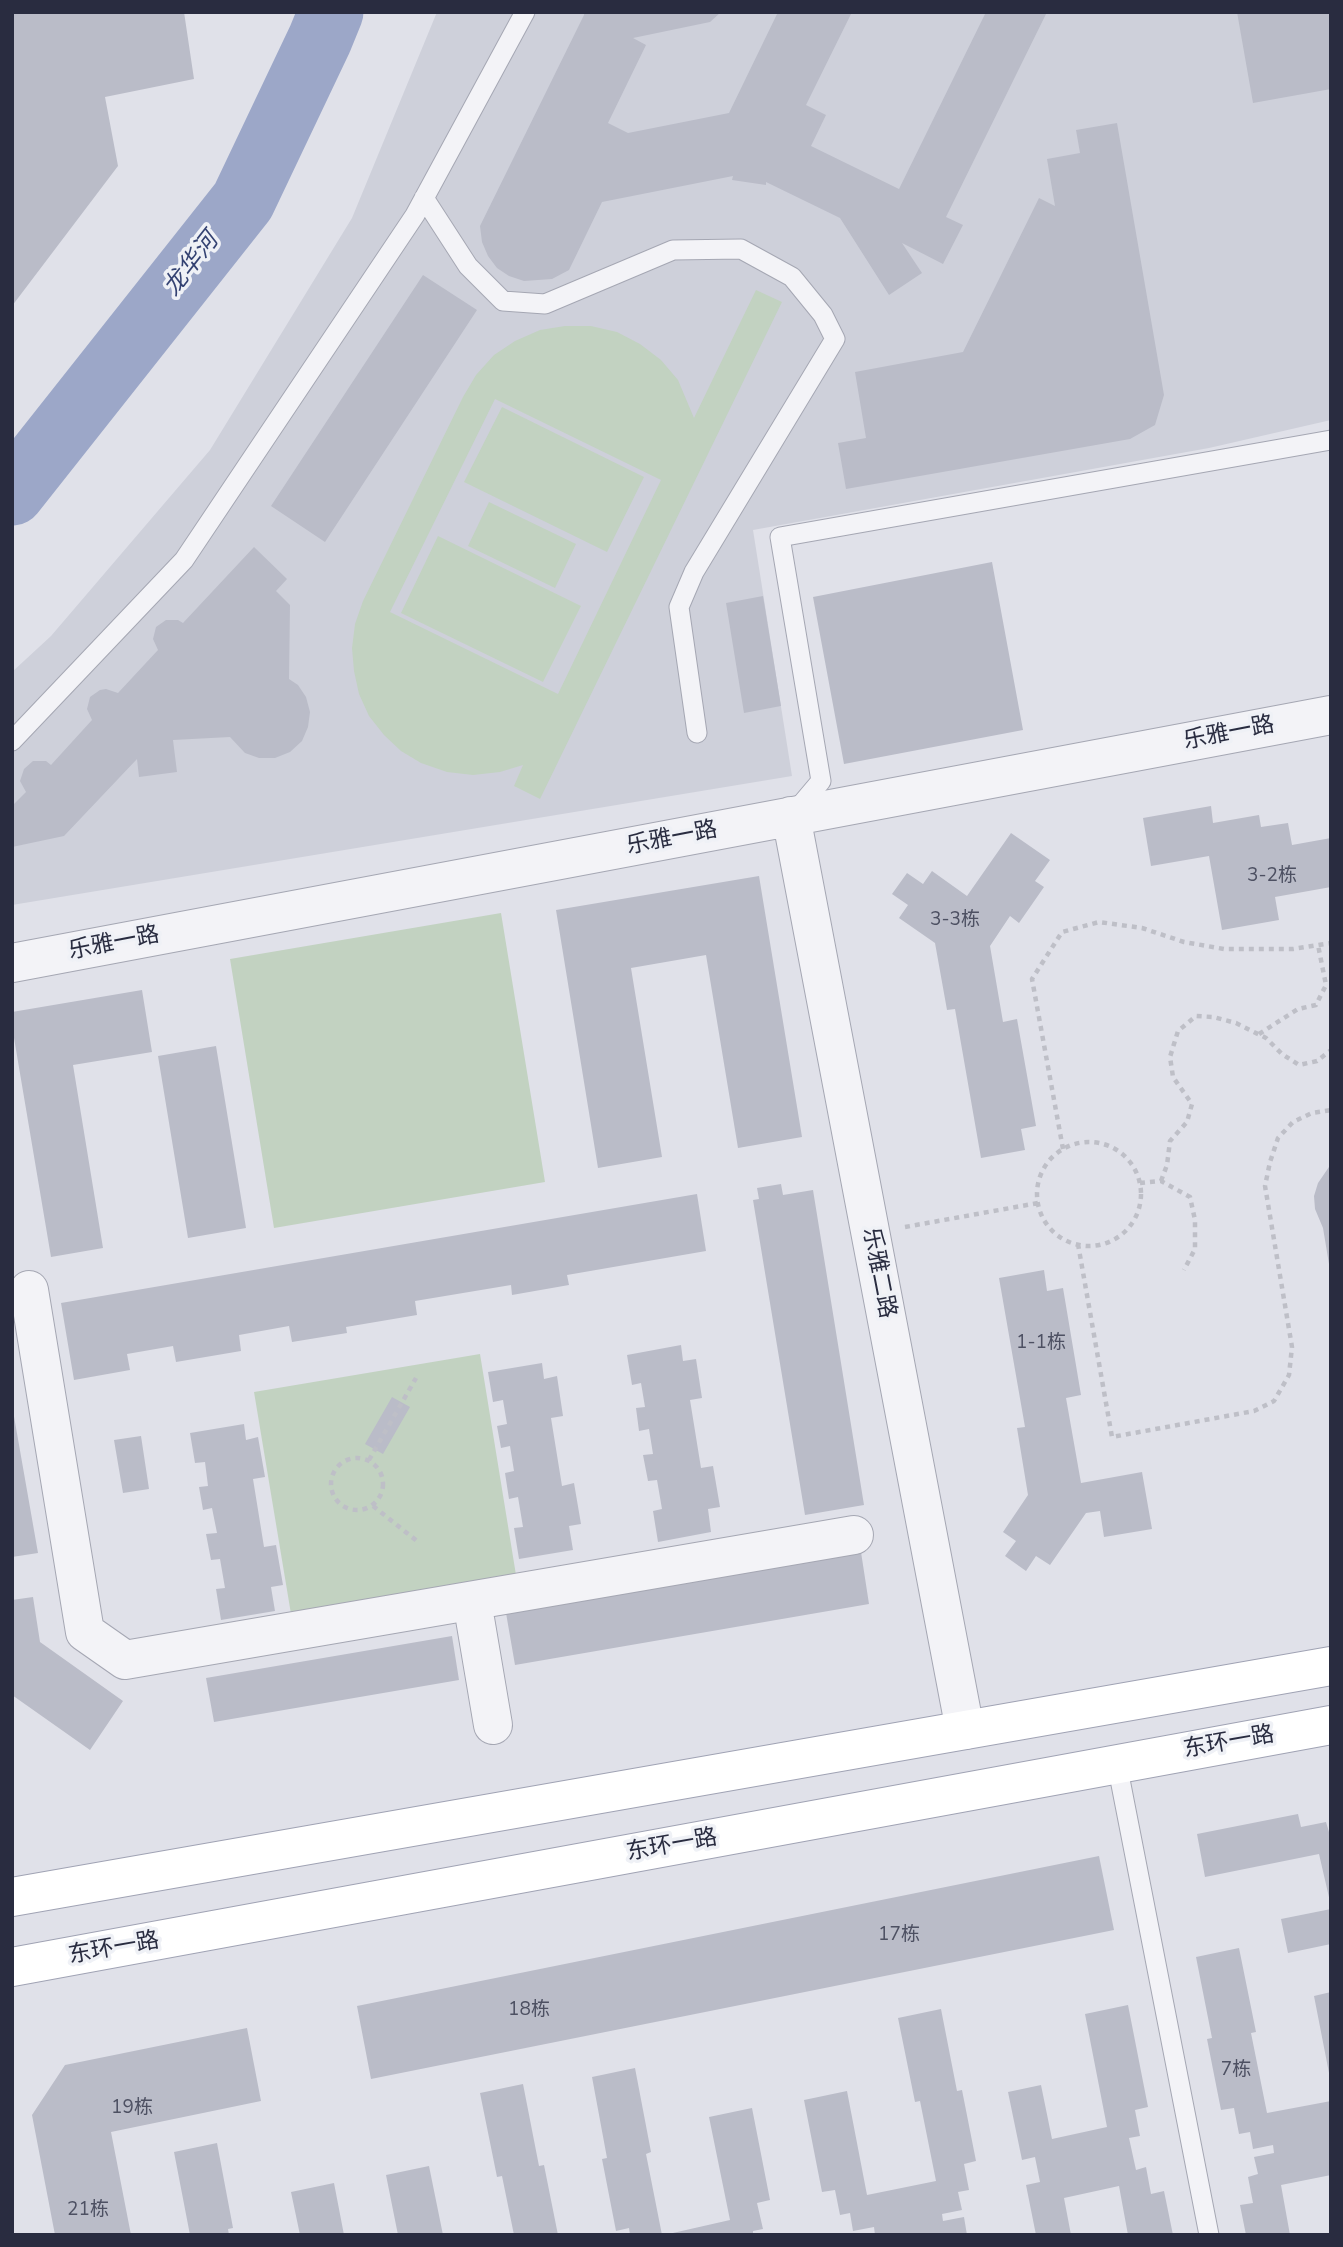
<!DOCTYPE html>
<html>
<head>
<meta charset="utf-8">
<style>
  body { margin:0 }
  #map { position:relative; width:1343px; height:2247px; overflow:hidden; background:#e0e1e9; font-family:"Nunito Sans",sans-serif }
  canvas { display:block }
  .frame { position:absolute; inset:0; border:14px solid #292c40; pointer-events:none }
</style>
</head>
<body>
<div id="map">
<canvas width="1343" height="2247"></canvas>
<div class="frame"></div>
</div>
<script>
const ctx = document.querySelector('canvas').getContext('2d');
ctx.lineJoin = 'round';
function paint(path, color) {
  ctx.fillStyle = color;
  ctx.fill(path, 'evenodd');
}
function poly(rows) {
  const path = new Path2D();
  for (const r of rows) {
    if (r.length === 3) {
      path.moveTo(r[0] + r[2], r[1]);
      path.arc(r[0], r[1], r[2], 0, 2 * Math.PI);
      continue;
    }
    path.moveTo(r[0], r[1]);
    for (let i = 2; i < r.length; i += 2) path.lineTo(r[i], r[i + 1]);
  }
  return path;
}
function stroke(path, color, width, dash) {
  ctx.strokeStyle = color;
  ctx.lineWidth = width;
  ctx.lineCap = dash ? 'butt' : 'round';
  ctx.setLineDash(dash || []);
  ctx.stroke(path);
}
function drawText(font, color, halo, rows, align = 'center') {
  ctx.font = font + ' "Nunito Sans","Noto Sans SC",sans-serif';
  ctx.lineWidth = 7;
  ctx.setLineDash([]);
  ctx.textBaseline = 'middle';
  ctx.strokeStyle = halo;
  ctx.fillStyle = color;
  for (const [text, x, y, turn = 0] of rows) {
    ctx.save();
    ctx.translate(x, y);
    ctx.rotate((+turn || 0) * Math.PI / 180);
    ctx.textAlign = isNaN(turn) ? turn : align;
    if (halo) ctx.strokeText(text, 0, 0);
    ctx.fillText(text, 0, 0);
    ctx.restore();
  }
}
paint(poly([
  [437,12,1331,12,1331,420,1209,448,753,530,792,776,12,905,12,672,51,636,210,450,352,218]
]), '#ced0da');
paint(poly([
  [756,290,782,302,540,799,514,786,523,765,500,772,473,775,447,772,421,763,401,751,384,735,369,716,359,694,354,671,352,648,355,624,363,601,463,397,476,375,494,355,515,341,540,330,565,326,591,326,617,332,640,344,661,360,678,380,694,418],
  [495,399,661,480,558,694,390,612],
  [502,407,644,477,607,552,464,482],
  [489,502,576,544,555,588,468,546],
  [438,536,581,606,543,682,401,613],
  [501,913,545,1182,274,1228,230,959],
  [480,1354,516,1575,291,1614,254,1392]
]), '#c2d2c1');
stroke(poly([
  [12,493,243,201,320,39,331,12]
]), '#9ca7c8', 65);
paint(poly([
  [12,12,184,12,194,79,105,97,118,166,12,306],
  [584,12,721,12,710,22,633,38,646,45,608,123,628,133,729,113,778,12,852,12,806,105,826,115,811,146,899,189,986,12,1047,12,946,217,963,225,943,264,902,243,922,273,889,295,840,218,766,182,766,185,732,180,733,176,602,202,569,270,552,279,524,281,509,276,497,268,488,256,482,242,480,226,584,15],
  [1237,12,1331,12,1331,89,1253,103],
  [1117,123,1164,395,1155,425,1130,439,846,489,838,443,866,438,855,372,963,352,1039,198,1055,206,1047,159,1080,153,1076,130],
  [423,275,477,310,325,542,271,506],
  [254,547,287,579,276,591,290,605,289,679,298,685,306,697,310,712,308,727,302,741,290,752,275,758,259,758,245,753,230,737,173,740,177,772,139,777,137,759,64,836,12,847,12,806,26,792,20,781,24,769,33,761,46,761,51,765,92,720,87,709,90,697,100,690,106,689,118,693,158,650,153,639,156,627,166,620,178,620,183,623],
  [992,562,1023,730,844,764,813,597],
  [763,596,781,706,744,713,726,603],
  [1211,806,1213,823,1259,815,1261,827,1288,823,1292,845,1331,838,1331,887,1275,897,1279,920,1222,930,1209,856,1151,866,1143,818],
  [1011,833,1050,860,1035,881,1044,887,1019,923,1010,916,990,946,1003,1022,1017,1019,1036,1126,1021,1129,1025,1150,981,1158,955,1009,947,1010,935,943,899,918,908,905,892,894,907,873,923,884,932,871,967,896],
  [759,876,802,1137,738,1148,706,955,631,968,662,1157,598,1168,556,910],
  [142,990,152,1052,73,1065,103,1248,51,1257,12,1026,12,1012],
  [216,1046,246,1228,188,1238,158,1056],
  [1331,1164,1331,1264,1329,1264,1323,1228,1315,1209,1314,1196,1318,1183],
  [781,1184,783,1195,813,1190,864,1505,805,1515,753,1200,759,1199,757,1188],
  [697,1194,706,1251,567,1275,569,1285,512,1295,511,1285,415,1301,417,1315,346,1327,347,1333,292,1342,289,1326,239,1335,241,1351,176,1362,173,1346,127,1354,130,1370,74,1380,61,1303],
  [1044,1270,1047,1291,1063,1288,1081,1395,1066,1398,1081,1483,1142,1472,1152,1529,1104,1537,1100,1511,1086,1513,1050,1565,1036,1556,1026,1571,1005,1556,1016,1541,1003,1532,1028,1495,1017,1428,1025,1427,999,1278],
  [681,1345,683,1361,696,1359,702,1398,690,1400,701,1468,713,1466,720,1507,708,1509,711,1532,658,1542,653,1511,662,1509,657,1480,648,1481,643,1455,653,1454,649,1429,639,1431,636,1408,645,1407,641,1383,632,1385,627,1355],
  [542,1363,544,1379,557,1376,563,1416,551,1418,562,1486,574,1483,581,1524,569,1526,573,1550,519,1559,514,1528,523,1527,518,1497,509,1499,505,1473,514,1471,510,1446,501,1448,497,1426,507,1424,503,1400,493,1402,488,1372],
  [392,1397,410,1407,383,1454,365,1444],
  [12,1405,38,1553,12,1557],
  [244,1424,246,1440,258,1437,265,1477,253,1479,264,1547,276,1545,283,1585,271,1587,275,1611,221,1620,216,1589,225,1588,220,1559,211,1560,206,1534,217,1533,212,1508,203,1510,199,1487,208,1486,205,1462,195,1463,190,1433],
  [141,1436,149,1489,123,1493,114,1440],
  [861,1552,869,1604,515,1665,506,1613],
  [33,1597,40,1642,123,1701,90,1750,12,1695,12,1600],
  [452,1636,459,1680,214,1722,206,1678],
  [1298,1814,1301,1827,1326,1822,1329,1832,1331,1831,1331,1906,1319,1854,1205,1877,1197,1834],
  [1099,1856,1114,1930,371,2079,357,2006],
  [1331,1909,1331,1944,1288,1953,1281,1919],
  [1239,1948,1256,2032,1251,2033,1267,2113,1331,2101,1331,2175,1281,2185,1290,2235,1246,2235,1240,2205,1253,2203,1248,2177,1258,2174,1254,2157,1274,2153,1273,2145,1253,2149,1250,2132,1239,2134,1234,2108,1221,2110,1207,2039,1212,2038,1196,1957],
  [1331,1992,1331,2073,1329,2073,1314,1996],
  [1128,2005,1148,2107,1135,2110,1140,2136,1129,2138,1136,2170,1146,2167,1151,2194,1164,2191,1173,2235,1128,2235,1119,2186,1064,2198,1071,2235,1036,2235,1026,2185,1040,2182,1035,2157,1022,2160,1008,2092,1041,2085,1052,2139,1107,2127,1085,2014],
  [941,2009,957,2091,962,2090,976,2161,964,2164,969,2190,958,2192,962,2210,942,2214,943,2221,964,2217,967,2235,875,2235,874,2227,853,2231,850,2213,840,2215,835,2190,822,2192,804,2100,847,2091,867,2195,936,2181,920,2101,915,2102,898,2018],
  [247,2028,261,2101,111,2132,131,2235,55,2235,32,2115,65,2065],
  [635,2068,651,2152,646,2154,662,2235,630,2235,629,2228,616,2231,602,2159,607,2158,592,2077],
  [523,2084,539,2166,544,2165,558,2235,514,2235,502,2176,497,2177,480,2093],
  [752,2108,770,2200,757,2203,763,2229,753,2231,753,2235,664,2235,730,2220,709,2117],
  [217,2143,233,2228,228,2229,229,2235,190,2235,174,2152],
  [429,2166,443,2235,398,2235,386,2175],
  [334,2183,344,2235,300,2235,291,2192]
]), '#babcc8');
const service = poly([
  [424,198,468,266,503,301,545,304,673,250,741,249,792,277,823,315,835,339,694,572,679,607,697,733],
  [12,741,184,560,415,215,525,12],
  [794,813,821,781,780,537,1331,440],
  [1117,1764,1209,2235]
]);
const minor = poly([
  [29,1290,85,1632,125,1660,854,1535],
  [472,1601,493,1725]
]);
const tertiary = poly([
  [791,816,965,1730],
  [12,963,1331,715]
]);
const primary = poly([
  [12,1897,1331,1666],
  [12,1967,1331,1725]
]);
stroke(service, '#a5a7b3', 21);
stroke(minor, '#a5a7b3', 40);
stroke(tertiary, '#a5a7b3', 40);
stroke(primary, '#a0a3b4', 40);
stroke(poly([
  [1259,1034,1298,1009,1316,1005,1326,985,1318,945],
  [1089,1194,52],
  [1063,1149,1032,979,1062,932,1099,922,1142,928,1184,942,1224,949,1293,949,1331,943],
  [1161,1181,1167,1165,1170,1141,1187,1122,1192,1104,1173,1077,1170,1057,1178,1031,1196,1016,1213,1017,1236,1023,1266,1038,1282,1054,1299,1065,1317,1061,1331,1050],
  [1140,1183,1161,1181,1190,1197,1195,1220,1195,1249,1184,1270],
  [905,1227,1038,1203],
  [1078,1244,1112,1437,1254,1411,1274,1401,1289,1375,1292,1347,1265,1186,1270,1162,1278,1138,1293,1122,1312,1113,1331,1110],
  [357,1484,26],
  [369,1460,416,1378],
  [373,1506,417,1541]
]), '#bebfc7', 4.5, [5, 5]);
stroke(service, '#f3f3f7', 19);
stroke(minor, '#f3f3f7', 38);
stroke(tertiary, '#f3f3f7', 38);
stroke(primary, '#fff', 38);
drawText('19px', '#4d5062', null, [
  ["3-2栋",1272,876],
  ["3-3栋",955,920],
  ["1-1栋",1041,1343],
  ["17栋",899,1935],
  ["18栋",529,2010],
  ["7栋",1236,2070],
  ["19栋",132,2108],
  ["21栋",88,2210]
]);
drawText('23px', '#292c40', '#eff1f6', [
  ["乐雅一路",1229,734,-11],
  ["乐雅一路",672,839,-11],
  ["乐雅一路",114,944,-11],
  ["乐雅二路",878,1273,79],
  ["东环一路",1229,1743,-10],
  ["东环一路",672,1846,-10],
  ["东环一路",114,1949,-10]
]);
drawText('italic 24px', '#344272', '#eff1f6', [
  ["龙华河",192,265,-52]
]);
</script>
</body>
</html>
